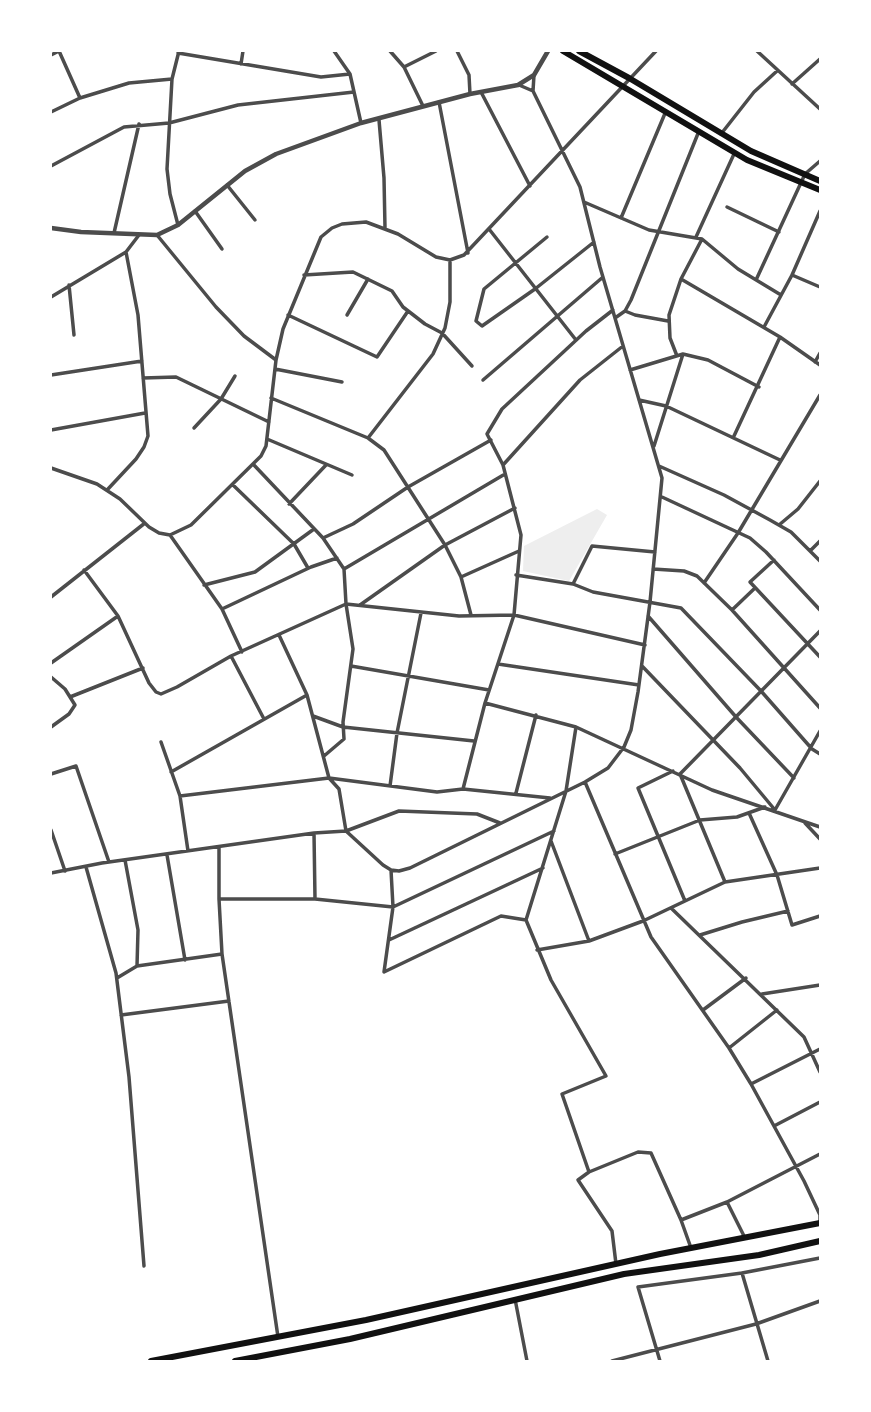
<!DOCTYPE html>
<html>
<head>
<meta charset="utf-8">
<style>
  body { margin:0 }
  #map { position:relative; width:871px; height:1412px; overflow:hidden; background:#fff; font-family:Roboto,sans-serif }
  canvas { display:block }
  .frame { position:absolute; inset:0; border:52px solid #fff; pointer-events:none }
</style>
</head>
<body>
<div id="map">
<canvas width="871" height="1412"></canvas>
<div class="frame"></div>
</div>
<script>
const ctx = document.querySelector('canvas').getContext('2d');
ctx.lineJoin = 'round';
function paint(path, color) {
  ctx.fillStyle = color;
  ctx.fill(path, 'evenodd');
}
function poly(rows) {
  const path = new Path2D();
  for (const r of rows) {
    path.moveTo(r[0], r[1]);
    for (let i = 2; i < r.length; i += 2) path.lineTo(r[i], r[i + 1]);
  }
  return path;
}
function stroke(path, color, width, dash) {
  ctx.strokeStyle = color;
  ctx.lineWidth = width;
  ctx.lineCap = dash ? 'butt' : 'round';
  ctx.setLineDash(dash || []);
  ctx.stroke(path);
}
paint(poly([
  [597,509,607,515,569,581,523,571,524,546]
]), '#eee');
stroke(poly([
  [334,51,350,74,361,123],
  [390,51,404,67,423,106],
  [457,51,469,75,470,94],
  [757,51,820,109],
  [178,53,321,77,350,74],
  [51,55,59,51,80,98],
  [241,64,243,51],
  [404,67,436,51],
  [792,84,820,59],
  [519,85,533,91],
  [481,92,530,186],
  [439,102,468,253],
  [51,112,80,98,129,83,172,79],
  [379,120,384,178,385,228],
  [721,134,754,92,777,71],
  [51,166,124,127,169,123,238,105,354,92],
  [227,185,255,220],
  [584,202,649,230,702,239,738,269,781,295],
  [727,207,779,232],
  [195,211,222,249],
  [621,218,666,111],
  [178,225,170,194,167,169,172,79,179,51],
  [489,229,576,340],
  [114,233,139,124],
  [157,235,216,307,244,336,276,360],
  [547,237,484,289,476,321,482,326,535,289,594,242],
  [696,237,734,154],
  [304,275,353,272,392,291,403,307,425,324,442,333,472,366],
  [792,275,820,287],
  [681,279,780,337,820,365],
  [756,280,805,174,820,161],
  [69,285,74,335],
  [51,297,126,252,139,235],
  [625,311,635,315,668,321],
  [288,315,377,357,408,311],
  [347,315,368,279],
  [615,318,625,311,631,300,699,131],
  [764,327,792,275,820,211],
  [677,356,670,338,669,315,681,279,702,239],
  [815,362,820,353],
  [275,369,342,382],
  [630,370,683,354,708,360,759,387],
  [51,375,142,361],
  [143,378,176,377,269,422],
  [483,380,603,277],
  [271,398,368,438,384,450,445,545,461,577,471,615],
  [639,400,666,406,780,460],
  [194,428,221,399,235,376],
  [51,430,145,413],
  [734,436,780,337],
  [368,438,433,354,445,328,450,302,450,260],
  [267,439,352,475],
  [654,446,683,354],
  [253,464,323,538,344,569,346,604,353,649,343,722,344,739,324,756],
  [503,465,580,380,623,346],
  [659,466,724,495,770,520,791,532,820,561],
  [51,468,97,484,120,499,149,527,159,533,170,535,191,525,261,456,266,446,276,360,283,329,321,237,332,228,342,224,366,222,398,234,436,257,450,260,464,255,656,51],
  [233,485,294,544,308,568],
  [108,489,136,459,144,447,148,436,138,315,126,252],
  [662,497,750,538,766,552,820,610],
  [289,504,326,465],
  [779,525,798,509,820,481],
  [170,535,222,609,242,652],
  [323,538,353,524,408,487,491,440],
  [810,551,820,541],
  [774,560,750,582,820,657],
  [344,569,505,474],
  [653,569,684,571,697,576,732,610,820,708],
  [84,570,118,616,149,683,156,692,161,694,177,687,231,656,346,604,459,616,514,615,645,645],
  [516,575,573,584,593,592,681,608,761,691,812,749,820,754],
  [461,577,519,551],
  [704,583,738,533,820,395],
  [573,584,592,546,655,552],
  [204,585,255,572,314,529],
  [51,597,145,523],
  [360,605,445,545,515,508],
  [222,609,311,567,337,558],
  [732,610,755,588],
  [648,616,736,717,794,778],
  [279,635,307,695,329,778,339,789,346,831,399,811,477,814,500,823],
  [231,656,264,719],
  [51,663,118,616],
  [498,664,639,685],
  [351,666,489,690],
  [642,666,740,768,775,810,820,731],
  [51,677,65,689,75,705,69,714,51,727],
  [70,697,143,668],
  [485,703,576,727,712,790,820,827],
  [313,716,343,727,474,741],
  [576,727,566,791,526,920,551,980,606,1076,562,1094,589,1172,578,1180,612,1231,616,1264],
  [161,742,180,796,188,851],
  [673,771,638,788,685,901],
  [171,772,307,695],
  [51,774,76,766,109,862],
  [585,782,651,937,729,1048,751,1084,804,1181,820,1215,820,1223],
  [390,786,397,733,421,613],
  [463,789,485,703,514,615,521,535,503,465,487,434,502,409,586,331,613,310],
  [516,793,536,715],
  [180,796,329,778,437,792,463,789,550,798],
  [749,813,777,875,792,925,820,916],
  [805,823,820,839],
  [51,830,65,871],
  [314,833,315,899],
  [551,841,589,941],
  [219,847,219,899,222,954,278,1337],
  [615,854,700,820,737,817,765,807],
  [167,855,185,960],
  [86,867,116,973,129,1077,144,1266],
  [391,870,393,907,384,972,501,916,526,920],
  [51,873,102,863,314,833,346,831,383,865,391,870,399,871,410,868,585,782,608,768,624,747,631,730,638,692,650,602,662,478,600,267,580,187,533,91,534,75],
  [725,882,680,774,820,631],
  [219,899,315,899,393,907,554,831],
  [671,908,804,1037,820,1072],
  [700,935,742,922,788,911],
  [389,940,543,868],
  [537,950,589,941,643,921,725,882,820,868],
  [137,966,222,954],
  [117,978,137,966,138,930,125,860],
  [762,994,820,985],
  [703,1010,746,978],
  [121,1015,229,1001],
  [729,1048,777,1010],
  [751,1084,820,1049],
  [774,1126,820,1102],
  [589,1172,638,1152,651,1153,681,1220,691,1248],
  [681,1220,727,1202],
  [745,1238,727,1202,820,1154],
  [742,1273,768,1361],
  [515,1299,527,1361],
  [612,1361,756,1324,820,1301],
  [660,1361,638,1287,742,1273,820,1258]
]), '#4c4c4c', 3.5);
stroke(poly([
  [51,228,81,232,157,235,178,225,245,171,276,154,361,123,470,94,518,85,534,75,548,51]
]), '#4c4c4c', 4.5);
stroke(poly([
  [563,51,747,160,820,190],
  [579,51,629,78,751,151,820,181]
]), '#111', 6);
stroke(poly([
  [151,1361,366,1320,660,1254,820,1223],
  [235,1361,350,1339,624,1274,759,1255,820,1241]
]), '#111', 6);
</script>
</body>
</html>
